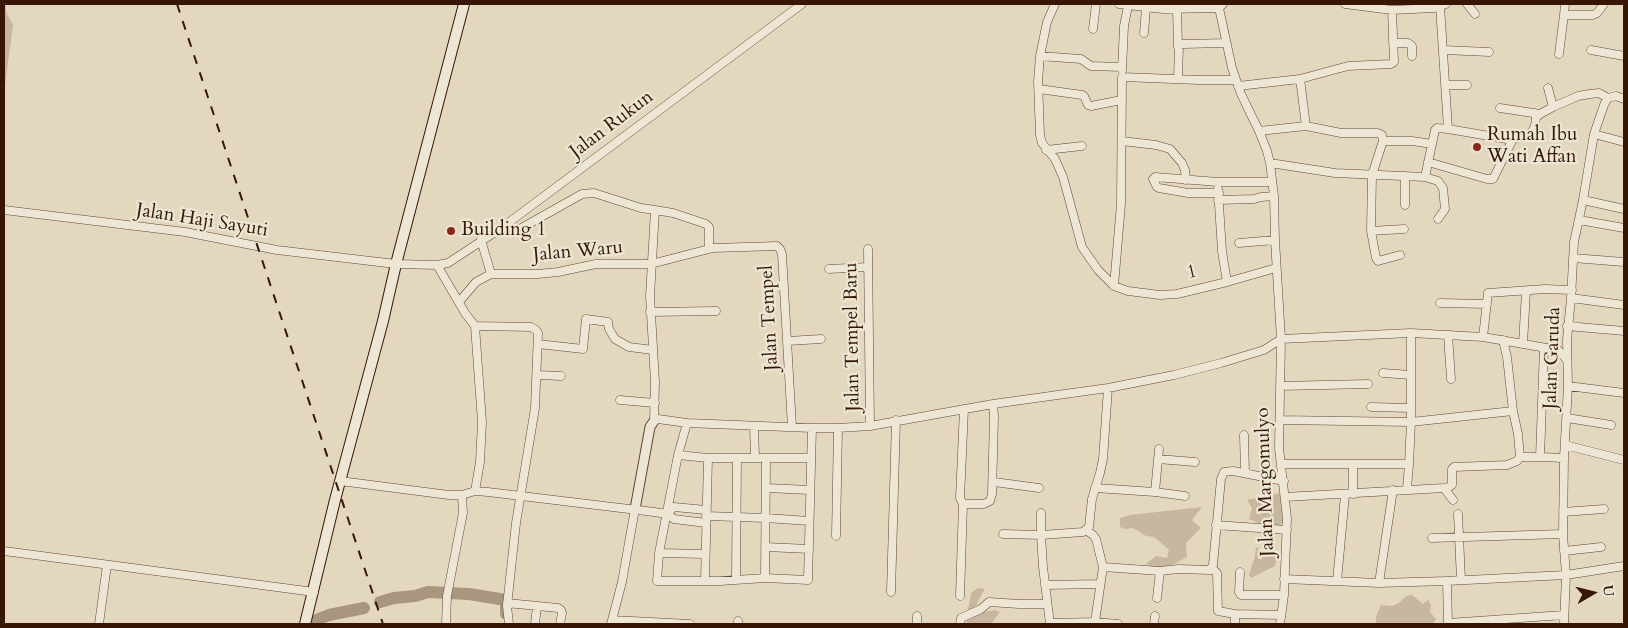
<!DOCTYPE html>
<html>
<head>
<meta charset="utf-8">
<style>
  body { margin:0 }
  #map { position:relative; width:1628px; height:628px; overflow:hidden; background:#e3d8be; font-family:Cardo,serif }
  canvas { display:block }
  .frame { position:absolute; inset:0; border:5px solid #371604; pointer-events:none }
  .north { position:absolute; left:1568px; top:568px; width:50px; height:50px; -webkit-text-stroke:4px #ede6d5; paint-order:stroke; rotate:82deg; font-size:14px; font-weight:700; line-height:20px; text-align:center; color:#371604 }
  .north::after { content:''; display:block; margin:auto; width:18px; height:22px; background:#371604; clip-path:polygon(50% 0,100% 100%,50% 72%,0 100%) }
</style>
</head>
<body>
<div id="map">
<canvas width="1628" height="628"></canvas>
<div class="frame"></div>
<div class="north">U</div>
</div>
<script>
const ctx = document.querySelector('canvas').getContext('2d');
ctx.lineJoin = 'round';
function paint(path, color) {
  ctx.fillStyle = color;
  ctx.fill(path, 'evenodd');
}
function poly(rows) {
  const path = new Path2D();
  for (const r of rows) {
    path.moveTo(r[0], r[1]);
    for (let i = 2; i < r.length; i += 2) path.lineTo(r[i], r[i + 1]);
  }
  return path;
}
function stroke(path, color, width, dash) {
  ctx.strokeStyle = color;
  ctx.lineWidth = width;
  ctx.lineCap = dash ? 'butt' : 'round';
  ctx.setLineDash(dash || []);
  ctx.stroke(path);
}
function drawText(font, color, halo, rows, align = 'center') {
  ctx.font = font + ' Cardo,serif';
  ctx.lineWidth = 4.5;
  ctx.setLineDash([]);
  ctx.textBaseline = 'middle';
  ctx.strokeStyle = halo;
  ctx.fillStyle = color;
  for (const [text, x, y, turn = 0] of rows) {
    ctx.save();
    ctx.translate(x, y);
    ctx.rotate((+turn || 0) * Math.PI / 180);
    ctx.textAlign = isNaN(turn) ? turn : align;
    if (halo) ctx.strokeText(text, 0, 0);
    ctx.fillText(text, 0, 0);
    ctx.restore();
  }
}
paint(poly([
  [4,4,5,4,7,14,13,25,4,93],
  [1281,493,1283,522,1279,526,1268,527,1249,519,1252,508,1247,500],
  [1202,507,1192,520,1201,528,1186,543,1187,557,1174,564,1159,569,1146,564,1156,556,1167,558,1169,550,1154,537,1146,536,1133,528,1125,529,1120,527,1120,518,1130,515],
  [1256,547,1263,551,1277,553,1275,566,1251,578,1249,575,1255,556],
  [978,588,985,589,978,601,976,609,980,613,995,610,1000,612,991,624,967,624,966,621,971,593],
  [1412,595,1423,604,1428,600,1431,605,1430,612,1436,619,1433,624,1376,624,1376,616,1381,605,1392,606,1399,603,1406,596]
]), '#c6b79e');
stroke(poly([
  [380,602,394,598,415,596,428,592,469,594,506,600,506,614],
  [306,624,329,615,364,608]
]), '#a9967f', 12);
const minor = poly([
  [1055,4,1047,22,1040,56,1038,81,1040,135,1042,143,1055,159,1063,177,1082,247,1098,270,1114,286,1128,291,1160,295,1177,294,1227,282,1276,268],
  [1119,4,1163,9,1219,8],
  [1223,4,1219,8,1232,68,1241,94,1259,131,1267,151,1270,163,1274,196,1275,240,1281,339,1279,448,1287,518,1284,595,1280,624],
  [1345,4,1392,10,1434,8,1446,4],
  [1467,4,1475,14],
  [1440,6,1448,129,1507,139,1525,137,1530,135,1535,126,1536,118,1540,114,1553,107,1578,96,1590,94,1599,93,1608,98],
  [1177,9,1178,47],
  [1564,15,1565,4],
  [1093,29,1096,4],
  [1144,33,1146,8],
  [1393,43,1408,43,1412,46,1412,56],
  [1444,50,1489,52],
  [1591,50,1624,56],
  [1559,54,1564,15,1593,15,1597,13,1604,4],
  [1040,56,1081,59,1091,66,1121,67],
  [1122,70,1124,26,1128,6],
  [1178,79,1179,45,1183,44,1226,43],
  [1300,79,1306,126,1341,133,1378,133,1382,135,1383,141,1372,175,1371,231,1376,258,1378,261,1400,255],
  [1446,85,1467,85],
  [1238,86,1300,79,1348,66,1391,64,1394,62,1392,10],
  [1548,88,1553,107],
  [1039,89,1082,95,1084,96,1088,105,1091,106,1122,100],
  [1608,98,1616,96,1624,99],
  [1500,108,1540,114],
  [1259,131,1306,126],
  [1594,134,1624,142],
  [1122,141,1156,145,1170,149,1182,163,1185,170,1186,180],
  [1383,141,1412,141,1432,144],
  [1046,150,1082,146],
  [1428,162,1487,179,1493,179,1513,139],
  [1270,163,1335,173,1425,177,1435,130,1437,128,1448,129],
  [1425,177,1438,181,1443,188,1445,209,1438,219],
  [1218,189,1222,251,1227,282],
  [1219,193,1188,193,1159,188,1157,187,1153,179,1155,177,1218,182,1271,182],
  [1218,200,1254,199,1261,197,1274,196],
  [1583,200,1624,209],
  [1405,205,1405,176],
  [4,210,185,232,277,250,396,264,437,265,448,263,500,229,802,4],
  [655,210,673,213,706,224,709,227,709,249],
  [1579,220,1624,228],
  [500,229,518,230,582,194,594,193,641,208,655,210,650,296,655,382,654,421,658,419,687,423,812,428,838,428,870,426,993,404,1108,388,1174,375,1221,363,1264,350,1281,339,1411,333,1483,337,1558,350,1567,360],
  [1371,231,1404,229],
  [481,240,491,274],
  [1239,243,1275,240],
  [868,249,870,426],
  [1573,258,1624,262],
  [437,265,465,313,475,326,482,422,480,462,475,491],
  [829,269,868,267],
  [1114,286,1121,204,1122,77,1199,80,1236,80],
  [1571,298,1624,305],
  [459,302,476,282,491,274,538,274,558,272,596,264,651,264,713,248,777,246,780,249,782,254,792,427],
  [1440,303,1487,304],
  [650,312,716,311],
  [475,326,531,327,536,330,538,333,535,408,516,523,507,606,509,624],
  [1567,326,1624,331],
  [1448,335,1451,379],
  [1483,337,1488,293,1545,289,1572,290],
  [1503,340,1507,357,1513,411,1518,434,1520,457],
  [788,341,821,339],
  [538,344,583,349,586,319,608,322,609,329,615,339,629,347,653,350],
  [1523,344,1526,291],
  [1544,348,1540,457,1564,458],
  [1383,373,1411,375],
  [538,375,561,376],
  [1280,386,1368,384],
  [1568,386,1624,393],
  [620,400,655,403],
  [1371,407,1410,408],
  [1567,418,1611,425],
  [1280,420,1411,422,1513,411],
  [687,423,678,455,659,553,657,581,720,581,765,578,808,580,812,428],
  [754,426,755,458],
  [1244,435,1245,473],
  [1565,445,1624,460],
  [678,455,708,458,810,458],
  [1158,459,1195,462],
  [1282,464,1409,464,1411,422,1411,333],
  [340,481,449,495,462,495,475,491,488,492,654,512,667,514,674,519,706,523],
  [994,482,1039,488],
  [767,488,809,490],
  [1095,488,1155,492,1185,496],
  [1444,488,1453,500],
  [1407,489,1409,464],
  [1155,492,1159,449],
  [1353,494,1353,464],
  [1285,497,1444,488,1449,487,1452,485,1452,469,1454,467,1507,465,1517,461,1520,457,1540,457],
  [963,504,984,504,990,501,992,494,994,416,993,404],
  [1563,512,1604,509],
  [667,514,674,507,706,510],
  [1458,514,1461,580],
  [706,516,766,518,809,521],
  [1216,525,1287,530],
  [1086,530,1093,535,1096,539,1103,567,1160,571,1178,569,1210,570,1213,565,1221,479,1224,472,1233,471,1284,481],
  [1003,534,1041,535,1041,513],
  [836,536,838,428],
  [1432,538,1563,534],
  [766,547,809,549],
  [4,551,314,592],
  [1564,551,1601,547],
  [659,553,705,554],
  [1212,568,1217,573,1218,611,1235,614,1281,615],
  [1240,572,1239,592,1241,595,1284,595],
  [765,578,766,459],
  [1284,579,1379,583,1447,581,1566,575,1624,566],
  [736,580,737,458],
  [705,581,708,458],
  [1337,581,1345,495],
  [1447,581,1448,624],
  [1379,583,1393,490],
  [1045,585,1100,584],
  [891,592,896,420],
  [960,596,963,504,960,498,964,409],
  [1157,598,1160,571],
  [507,603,558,608,561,610,562,613,560,624],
  [612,620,690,624],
  [1095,622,1103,567],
  [1050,623,1095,622,1118,624],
  [1448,623,1564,615],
  [99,624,107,565],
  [446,624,447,596,463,513,462,495],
  [535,624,537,606],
  [611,624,622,582,635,509],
  [738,624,738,621],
  [917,624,917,616],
  [960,624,961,618,981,609,989,602,1019,604,1047,604],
  [1050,624,1043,567,1041,535,1083,532,1089,527,1092,499,1100,473,1103,459,1108,388],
  [1154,624,1155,616],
  [1235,624,1235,614],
  [1564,624,1566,575,1563,534,1564,458,1568,386,1567,340,1571,298,1574,242,1583,200,1594,134,1604,105,1608,98]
]);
const tertiary = poly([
  [635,509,650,427,654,421]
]);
const secondary = poly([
  [305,624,335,500,383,321,396,264,464,4]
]);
stroke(minor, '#624632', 9);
stroke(tertiary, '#624632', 11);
stroke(secondary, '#371604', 12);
stroke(minor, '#ede6d5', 8);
stroke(tertiary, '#ede6d5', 9);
stroke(secondary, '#ede6d5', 10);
stroke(poly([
  [177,4,383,624]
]), '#371604', 2, [9, 9]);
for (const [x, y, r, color] of [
  [1477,147,5,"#8f2418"],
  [451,231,5,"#8f2418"]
]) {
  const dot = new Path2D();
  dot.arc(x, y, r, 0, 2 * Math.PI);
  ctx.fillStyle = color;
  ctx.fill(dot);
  stroke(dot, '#ede6d5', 2);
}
drawText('19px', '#371604', '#ede6d5', [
  ["Jalan Rukun",612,125,-37],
  ["Jalan Haji Sayuti",202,221,9],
  ["Jalan Waru",578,252,-5],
  ["1",1192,273,-13],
  ["Jalan Tempel",770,318,-93],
  ["Jalan Tempel Baru",853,337,-91],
  ["Jalan Garuda",1553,358,-88],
  ["Jalan Margomulyo",1266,482,-92]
]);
drawText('19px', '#371604', '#ede6d5', [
  ["Rumah Ibu",1487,136],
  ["Wati Affan",1487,158],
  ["Building 1",461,231]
], 'left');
</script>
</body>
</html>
